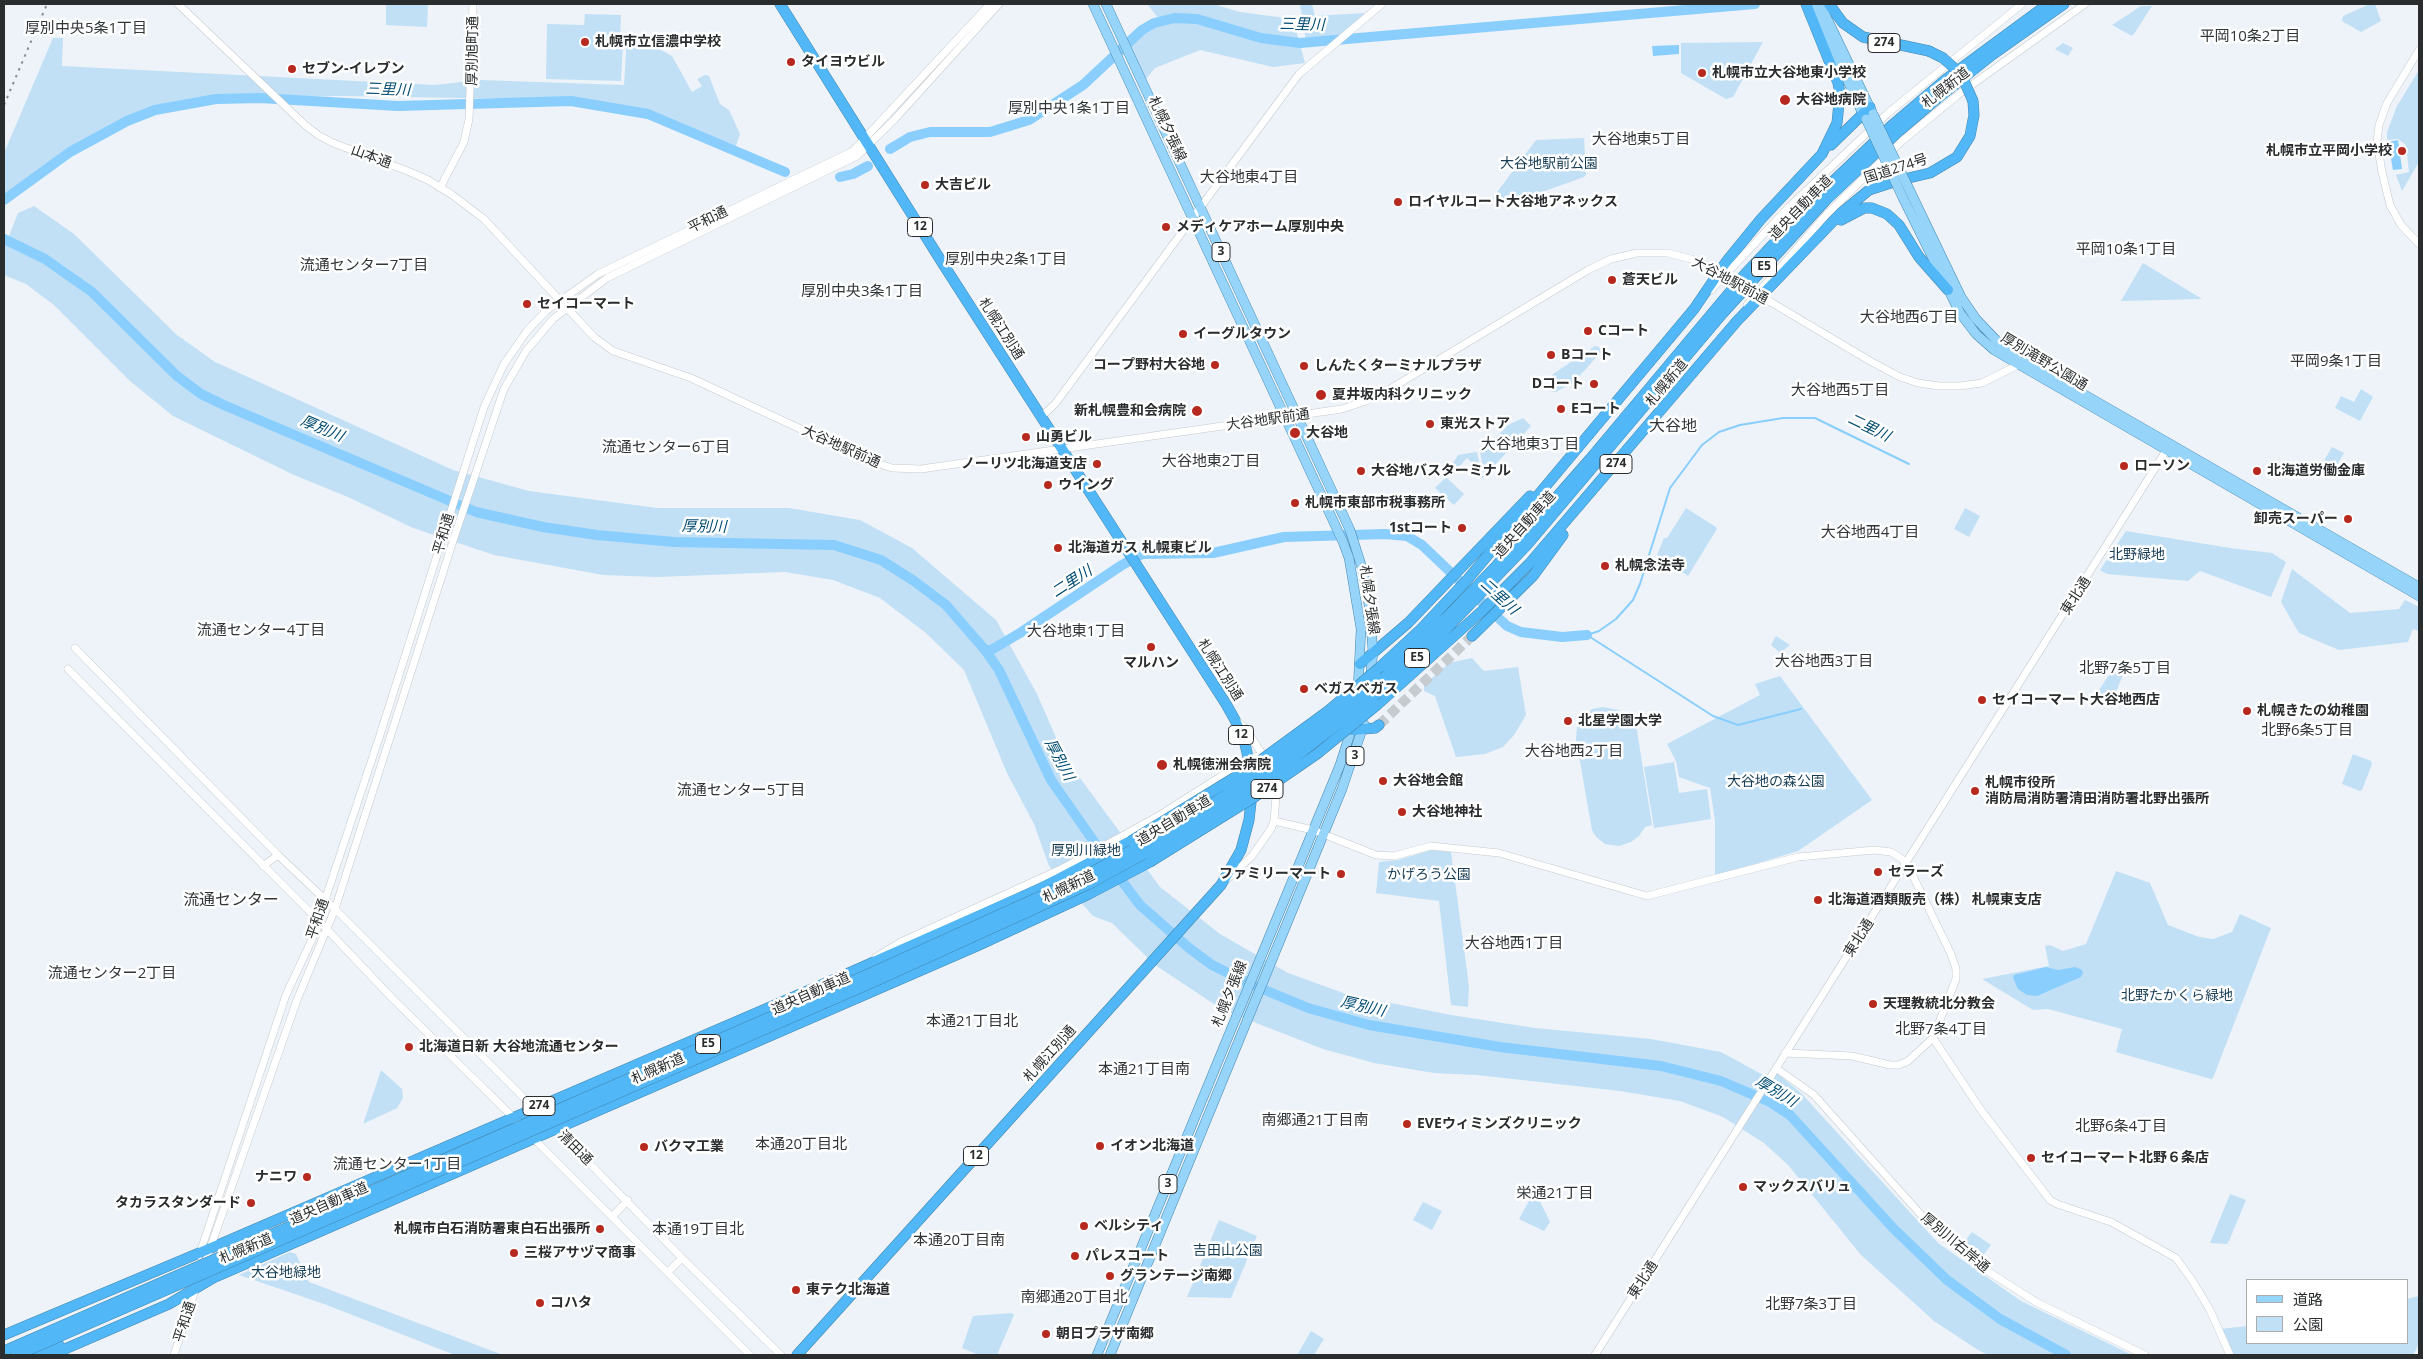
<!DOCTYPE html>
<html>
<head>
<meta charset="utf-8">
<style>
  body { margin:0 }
  #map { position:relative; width:2423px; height:1359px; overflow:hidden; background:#edf3f8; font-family:"Open Sans","Noto Sans JP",sans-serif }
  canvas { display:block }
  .frame { position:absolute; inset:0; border:5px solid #2a2d2e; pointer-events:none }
  .legend { position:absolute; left:2246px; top:1279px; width:162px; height:65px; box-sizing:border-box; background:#fff; border:1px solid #aaabab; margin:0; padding:6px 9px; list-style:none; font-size:15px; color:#2a2d2e }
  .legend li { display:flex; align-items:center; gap:10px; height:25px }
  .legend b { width:25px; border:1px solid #aaabab }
</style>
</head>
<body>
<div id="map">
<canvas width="2423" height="1359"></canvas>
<div class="frame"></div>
<ul class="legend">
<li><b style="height:6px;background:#97d4fa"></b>道路</li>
<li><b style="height:14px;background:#c1e0f6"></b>公園</li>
</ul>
</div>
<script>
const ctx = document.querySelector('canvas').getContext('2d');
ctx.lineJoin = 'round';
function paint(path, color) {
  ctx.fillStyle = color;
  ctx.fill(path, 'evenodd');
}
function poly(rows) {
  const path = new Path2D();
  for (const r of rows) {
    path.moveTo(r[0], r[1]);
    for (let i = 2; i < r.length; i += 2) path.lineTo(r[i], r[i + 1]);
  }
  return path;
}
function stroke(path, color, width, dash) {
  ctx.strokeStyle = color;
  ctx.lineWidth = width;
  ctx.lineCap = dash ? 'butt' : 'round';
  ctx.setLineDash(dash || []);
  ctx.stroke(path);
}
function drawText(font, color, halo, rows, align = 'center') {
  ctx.font = font + ' "Open Sans","Noto Sans JP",sans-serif';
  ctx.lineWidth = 5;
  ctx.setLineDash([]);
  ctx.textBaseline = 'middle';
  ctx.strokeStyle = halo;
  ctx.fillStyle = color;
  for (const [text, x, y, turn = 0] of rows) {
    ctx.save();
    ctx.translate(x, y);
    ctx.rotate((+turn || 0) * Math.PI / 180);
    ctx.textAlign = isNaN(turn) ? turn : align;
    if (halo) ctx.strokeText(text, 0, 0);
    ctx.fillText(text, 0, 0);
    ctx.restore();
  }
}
paint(poly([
  [386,4,428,4,427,27,386,25],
  [1147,4,1213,4,1240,12,1293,19,1305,63,1273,67,1200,50,1155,68,1146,79,1127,46,1159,19],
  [1300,4,1312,4,1315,16,1365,13,1337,38,1306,41],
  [2370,4,2375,4,2381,21,2361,32,2342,21,2343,16],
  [2141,6,2152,6,2134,34,2132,36,2112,25],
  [585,14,621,15,620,40,623,44,621,81,546,79,547,24,584,25],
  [627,37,641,39,672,56,692,92,702,86,697,79,705,75,709,76,720,104,729,110,740,134,735,149,624,107,585,100,341,96,194,98,155,106,121,119,88,137,4,194,4,153,53,38,63,38,62,66,434,85,480,80,624,85],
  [1763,42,1733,97,1726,99,1681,73,1681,43],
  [2063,43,2073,48,2068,56,2055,49],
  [2419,70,2419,162,2402,191,2396,175,2409,172,2406,145,2398,139,2387,140,2387,132,2397,106],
  [1584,138,1586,175,1584,177,1528,197,1492,199,1536,140],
  [34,206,74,234,177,335,215,362,453,470,529,491,657,508,789,508,860,520,912,548,996,620,1037,694,1064,756,1160,887,1220,934,1288,973,1346,994,1451,1015,1535,1028,1651,1039,1721,1052,1765,1076,1778,1074,1801,1093,1938,1243,2021,1301,2132,1355,1988,1355,1978,1350,1934,1321,1861,1255,1788,1165,1764,1143,1723,1117,1680,1101,1620,1091,1477,1075,1434,1073,1374,1063,1323,1049,1223,1010,1155,965,1112,923,1093,916,1049,866,1034,824,1007,773,964,670,926,633,880,598,833,580,785,572,657,577,603,575,494,555,413,528,348,497,294,475,173,416,130,381,54,305,26,284,4,275,4,249,18,213],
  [2143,263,2202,299,2121,301],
  [1595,346,1599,347,1601,352,1575,381,1556,392,1549,391,1549,383,1553,374],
  [2361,389,2373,397,2360,421,2335,408,2341,396,2354,402],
  [1523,418,1531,426,1482,479,1483,467,1480,452,1487,447,1508,425],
  [2332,447,2344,453,2333,472,2322,464],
  [1477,452,1481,471,1467,458,1453,473,1453,463,1458,455],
  [1446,477,1464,494,1454,505,1435,488],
  [1686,508,1716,527,1717,529,1688,576,1657,555,1664,538,1667,538],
  [1965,508,1980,516,1969,537,1954,529],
  [2126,531,2230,548,2272,553,2286,562,2271,597,2200,571,2188,581,2107,574,2100,570],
  [2292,569,2350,613,2399,609,2405,600,2419,607,2419,631,2413,629,2408,642,2339,650,2299,633,2281,602],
  [1776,636,1790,645,1780,653,1771,645],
  [1472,658,1484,671,1518,667,1526,715,1514,735,1503,747,1485,754,1456,757,1435,696,1424,691,1424,685,1449,663],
  [2113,671,2123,675,2112,701,2097,695,2097,693,2111,672],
  [1780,676,1872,800,1798,851,1715,876,1715,821,1710,788,1679,777,1676,761,1667,744,1760,695,1755,684],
  [1603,707,1618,710,1628,718,1627,712,1634,712,1652,825,1645,827,1639,836,1631,842,1619,846,1605,844,1596,837,1592,830,1576,739,1577,727,1583,717,1592,709],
  [2353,754,2371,761,2372,764,2362,790,2360,791,2342,784],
  [1674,762,1679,793,1707,789,1711,819,1654,828,1644,767],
  [1431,850,1451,852,1469,986,1468,1007,1451,1005,1439,901,1376,893,1379,862,1398,860],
  [2116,871,2150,883,2168,925,2199,937,2213,939,2232,932,2240,914,2271,928,2213,1078,2211,1079,2116,1052,2122,1029,2048,1009,2033,1010,1982,979,2049,966,2045,946,2050,945,2063,951,2086,944],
  [381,1070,402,1089,403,1098,397,1108,363,1124],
  [1536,1193,1550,1222,1544,1231,1519,1219,1533,1194],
  [2230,1194,2246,1200,2229,1241,2227,1244,2210,1243],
  [1423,1202,1442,1211,1432,1230,1413,1220],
  [1219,1220,1257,1236,1231,1298,1187,1297],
  [1972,1232,1991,1245,1978,1262,1960,1247],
  [290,1252,296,1254,309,1282,503,1355,455,1355,324,1304,239,1275],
  [2419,1296,2419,1344,2413,1355,2234,1355,2220,1329,2247,1326,2247,1343,2407,1343,2407,1299],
  [1012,1313,1014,1315,997,1355,979,1355,962,1348,973,1316],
  [1311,1331,1324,1339,1314,1355,1297,1355]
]), '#c1e0f6');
paint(poly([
  [1679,45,1679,54,1653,56,1652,46],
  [2398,140,2402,169,2393,170,2388,142],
  [2046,967,2058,970,2075,967,2082,970,2083,973,2081,977,2037,996,2027,995,2018,989,2013,978,2014,975]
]), '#89cefd');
stroke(poly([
  [1587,635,1599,631,1616,619,1633,600,1640,584,1670,488,1702,445,1719,432,1740,425,1783,418,1815,418,1909,464],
  [1587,635,1713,716,1738,725,1801,709]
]), '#89cefd', 2);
stroke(poly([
  [890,149,910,137,930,132,990,132,1029,120,1083,85,1142,30,1154,23,1175,18,1197,19,1261,38,1300,43,1755,4],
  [840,177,853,174,868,166],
  [4,200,70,152,127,121,155,110,216,99,260,98,398,106,571,101,648,114,785,172],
  [4,239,45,259,92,292,177,376,201,394,226,406,476,512,543,527,597,535,674,542,834,545,881,560,914,581,946,605,985,650,999,670,1051,780,1104,856],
  [985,650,991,650,1020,633,1122,565,1142,554,1213,553,1284,537,1385,534,1407,536,1422,545,1507,626,1521,632,1562,637,1587,635],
  [1115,872,1140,905,1189,948,1212,965,1248,983,1308,1008,1369,1025,1500,1047,1661,1066,1721,1081,1770,1102,1790,1115,1893,1228,1947,1280,2000,1319,2066,1355]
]), '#89cefd', 10);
stroke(poly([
  [1379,725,1472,636]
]), '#c6cbd0', 10, [10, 5]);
const minor = poly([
  [178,4,305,125,318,135,333,143,410,172,428,180,451,194,484,219,594,337,613,351,691,378,867,460,892,468,921,469,1342,409,1366,401,1390,389,1588,270,1611,259,1637,253,1668,253,1691,259,1712,268],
  [2419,50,2387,103,2379,125,2377,142,2382,172,2390,205,2401,225,2419,244],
  [440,188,464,142,469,119,473,4],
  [1711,290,1789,207,1888,113,2022,4],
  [1769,301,1870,361,1900,377,1918,383,1939,386,1960,386,1982,383,2022,363],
  [1747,305,1827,214,1902,141,1959,94,2085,4],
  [1041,417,1055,404,1299,74,1382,4],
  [75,648,278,855,335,909,537,1111],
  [68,669,320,922,392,998,524,1128],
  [1238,722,1246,729,1264,757],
  [1274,821,1313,830,1376,855,1394,856,1431,846,1499,853,1647,896,1798,857,1875,850,1891,852,1902,859,1910,870,1951,954,1956,969,1956,979,1933,1038,1908,1061,1899,1065,1890,1065,1852,1056,1785,1053],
  [263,866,278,855],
  [1227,879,1252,856,1271,829,1274,821,1276,797,1272,780],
  [876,957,901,942,1059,870,1124,835,1160,815,1250,758,1259,756,1266,760],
  [1933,1038,1981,1110,2050,1200,2057,1204,2111,1222,2176,1258,2192,1280,2210,1310,2230,1355],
  [1776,1068,1814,1095,1932,1227,1989,1272,2036,1302,2145,1355],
  [554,1127,682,1258,781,1355],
  [531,1136,750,1355],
  [612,1217,628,1200],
  [199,1256,286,995,320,922,325,900,380,735,484,407,504,364,527,331,546,311,598,274,853,151,990,4],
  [205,1263,297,1000,335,909,454,538,504,389,526,351,553,319,607,278,857,156,894,120,999,4],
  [668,1272,682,1258],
  [174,1355,196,1287],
  [1595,1355,2169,446]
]);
const major = poly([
  [1093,4,1343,542,1349,558,1361,629,1358,689],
  [1106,4,1350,530,1363,571,1370,611,1373,653,1370,679],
  [1813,4,1865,119],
  [1820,4,1872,112],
  [1910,191,1961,297,1976,319,1996,340,2024,360,2419,587],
  [1902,196,1960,313,1976,334,1994,350,2419,596],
  [1097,1355,1340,765,1353,724],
  [1110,1355,1342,789,1364,724]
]);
const highway = poly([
  [780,4,943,264,1226,704,1235,720,1245,744,1252,774],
  [1829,4,1843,23,1863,37,1929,51],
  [1831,145,1870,107],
  [1841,220,1864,208,1872,208,1887,214,1899,225,1919,257,1948,290],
  [1472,636,1533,576,1563,535],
  [1360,664,1408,623,1530,496],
  [1380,667,1421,629,1467,580,1694,309,1726,262,1761,219,1822,154,1837,123,1840,93,1838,83,1806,4],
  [1379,679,1449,615,1497,565,1590,459,1745,274,1826,188,1890,127,1945,80,2048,4],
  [1378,693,1429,647,1527,545,1723,313,1827,199,1898,132,1938,98,1992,55,2064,4],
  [1377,705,1483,610,1529,564,1737,321,1841,213,1869,190,1900,180,1930,173,1957,157,1970,136,1974,115,1973,101],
  [1352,730,1375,728,1379,725],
  [4,1335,211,1248,835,979,1041,888,1131,841],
  [35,1355,59,1345],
  [51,1355,169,1304,213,1278,977,946,1089,894,1150,862],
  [797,1355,1221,885,1241,850,1249,820,1252,793]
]);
stroke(minor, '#c4cace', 8);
stroke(major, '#4387b0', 10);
stroke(highway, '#4387b0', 11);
stroke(minor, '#fff', 7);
stroke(major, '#97d4fa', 9);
stroke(highway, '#51b7f6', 10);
stroke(poly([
  [4,105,47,4]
]), '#888d90', 2, [2.5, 5]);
const minorBridge = poly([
  [1712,268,1769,301]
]);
const majorBridge = poly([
  [1873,114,1910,191],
  [1866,119,1902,196]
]);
const highwayBridge = poly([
  [1929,51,1943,58,1961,74,1973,101],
  [1131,841,1250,768,1328,711,1380,667],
  [1150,862,1256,796,1317,754,1377,705],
  [4,1351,864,976,1083,877,1198,813,1250,779,1333,717,1379,679],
  [17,1355,878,980,1089,884,1202,822,1272,775,1378,693]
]);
stroke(minorBridge, '#c4cace', 8, []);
stroke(majorBridge, '#4387b0', 10, []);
stroke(highwayBridge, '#4387b0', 11, []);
stroke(minorBridge, '#fff', 7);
stroke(majorBridge, '#97d4fa', 9);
stroke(highwayBridge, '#51b7f6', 10);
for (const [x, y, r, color] of [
  [585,42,5,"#b7291e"],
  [791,62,5,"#b7291e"],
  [292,69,5,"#b7291e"],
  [1702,73,5,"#b7291e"],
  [1785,100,6,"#b7291e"],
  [2402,151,5,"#b7291e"],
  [925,185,5,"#b7291e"],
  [1398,202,5,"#b7291e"],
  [1166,227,5,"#b7291e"],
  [1612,280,5,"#b7291e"],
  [527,304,5,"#b7291e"],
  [1588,331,5,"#b7291e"],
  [1183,334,5,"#b7291e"],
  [1551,355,5,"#b7291e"],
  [1215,365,5,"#b7291e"],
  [1304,366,5,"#b7291e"],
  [1594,384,5,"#b7291e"],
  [1321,395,6,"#b7291e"],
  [1561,409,5,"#b7291e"],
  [1197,411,6,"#b7291e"],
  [1430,424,5,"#b7291e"],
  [1295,433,6,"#b7291e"],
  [1026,437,5,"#b7291e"],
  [1097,464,5,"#b7291e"],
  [2124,466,5,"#b7291e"],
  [1361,471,5,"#b7291e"],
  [2257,471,5,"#b7291e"],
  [1048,485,5,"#b7291e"],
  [1295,503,5,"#b7291e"],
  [2348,519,5,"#b7291e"],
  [1462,528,5,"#b7291e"],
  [1058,548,5,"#b7291e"],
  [1605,566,5,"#b7291e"],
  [1151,647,5,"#b7291e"],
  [1304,689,5,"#b7291e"],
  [1982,700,5,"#b7291e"],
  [2247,711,5,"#b7291e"],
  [1568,721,5,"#b7291e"],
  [1162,765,6,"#b7291e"],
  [1383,781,5,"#b7291e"],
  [1975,791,5,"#b7291e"],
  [1402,812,5,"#b7291e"],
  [1878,872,5,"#b7291e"],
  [1341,874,5,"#b7291e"],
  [1818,900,5,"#b7291e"],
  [1873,1004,5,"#b7291e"],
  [409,1047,5,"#b7291e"],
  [1407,1124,5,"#b7291e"],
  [1100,1146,5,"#b7291e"],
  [644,1147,5,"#b7291e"],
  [2031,1158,5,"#b7291e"],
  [307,1177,5,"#b7291e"],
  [1743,1187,5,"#b7291e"],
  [251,1203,5,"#b7291e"],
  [1084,1226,5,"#b7291e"],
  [600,1229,5,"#b7291e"],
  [514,1253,5,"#b7291e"],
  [1075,1256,5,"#b7291e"],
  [1110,1276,5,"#b7291e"],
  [796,1290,5,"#b7291e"],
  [540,1303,5,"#b7291e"],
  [1046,1334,5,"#b7291e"]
]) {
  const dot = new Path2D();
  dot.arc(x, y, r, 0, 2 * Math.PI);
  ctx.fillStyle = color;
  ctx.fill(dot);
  stroke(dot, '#fff', 2);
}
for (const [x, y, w] of [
  [1884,43,32],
  [920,227,25],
  [1221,252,18],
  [1764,267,25],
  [1616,464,32],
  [1417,658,25],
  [1241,735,25],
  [1355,756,18],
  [1267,789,32],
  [708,1044,25],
  [539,1106,32],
  [976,1156,25],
  [1168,1184,18]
]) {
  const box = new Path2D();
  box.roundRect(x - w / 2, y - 9.5, w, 19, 4);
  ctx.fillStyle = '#fff';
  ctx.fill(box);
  stroke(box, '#2a2d2e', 1);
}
drawText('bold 12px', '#2a2d2e', null, [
  ["274",1884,43],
  ["12",920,227],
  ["3",1221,252],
  ["E5",1764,267],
  ["274",1616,464],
  ["E5",1417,658],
  ["12",1241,735],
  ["3",1355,756],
  ["274",1267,789],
  ["E5",708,1044],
  ["274",539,1106],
  ["12",976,1156],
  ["3",1168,1184]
]);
drawText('bold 14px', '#2a2d2e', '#fff', [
  ["札幌市立信濃中学校",595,42],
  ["タイヨウビル",801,62],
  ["セブン-イレブン",302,69],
  ["札幌市立大谷地東小学校",1712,73],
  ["大谷地病院",1796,100],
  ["札幌市立平岡小学校",2392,151,"right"],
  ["大吉ビル",935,185],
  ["ロイヤルコート大谷地アネックス",1408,202],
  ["メディケアホーム厚別中央",1176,227],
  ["蒼天ビル",1622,280],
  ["セイコーマート",537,304],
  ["Cコート",1598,331],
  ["イーグルタウン",1193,334],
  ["Bコート",1561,355],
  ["コープ野村大谷地",1205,365,"right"],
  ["しんたくターミナルプラザ",1314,366],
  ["Dコート",1584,384,"right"],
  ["夏井坂内科クリニック",1332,395],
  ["Eコート",1571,409],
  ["新札幌豊和会病院",1186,411,"right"],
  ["東光ストア",1440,424],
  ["大谷地",1306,433],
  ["山勇ビル",1036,437],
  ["ノーリツ北海道支店",1087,464,"right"],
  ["ローソン",2134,466],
  ["大谷地バスターミナル",1371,471],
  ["北海道労働金庫",2267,471],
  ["ウイング",1058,485],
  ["札幌市東部市税事務所",1305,503],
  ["卸売スーパー",2338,519,"right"],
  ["1stコート",1452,528,"right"],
  ["北海道ガス 札幌東ビル",1068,548],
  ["札幌念法寺",1615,566],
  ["マルハン",1151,663,"center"],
  ["ベガスベガス",1314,689],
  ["セイコーマート大谷地西店",1992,700],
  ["札幌きたの幼稚園",2257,711],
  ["北星学園大学",1578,721],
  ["札幌徳洲会病院",1173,765],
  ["大谷地会館",1393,781],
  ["札幌市役所",1985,783],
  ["消防局消防署清田消防署北野出張所",1985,799],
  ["大谷地神社",1412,812],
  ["セラーズ",1888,872],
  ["ファミリーマート",1331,874,"right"],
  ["北海道酒類販売（株） 札幌東支店",1828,900],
  ["天理教統北分教会",1883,1004],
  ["北海道日新 大谷地流通センター",419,1047],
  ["EVEウィミンズクリニック",1417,1124],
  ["イオン北海道",1110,1146],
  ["バクマ工業",654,1147],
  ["セイコーマート北野６条店",2041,1158],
  ["ナニワ",297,1177,"right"],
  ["マックスバリュ",1753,1187],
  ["タカラスタンダード",241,1203,"right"],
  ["ベルシティ",1094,1226],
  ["札幌市白石消防署東白石出張所",590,1229,"right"],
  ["三桜アサヅマ商事",524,1253],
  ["パレスコート",1085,1256],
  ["グランテージ南郷",1120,1276],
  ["東テク北海道",806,1290],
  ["コハタ",550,1303],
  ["朝日プラザ南郷",1056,1334]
], 'left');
drawText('14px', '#2a2d2e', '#fff', [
  ["厚別旭町通",473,51,-89],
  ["札幌新道",1946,88,-38],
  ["札幌夕張線",1167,129,65],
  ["山本通",371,157,20],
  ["国道274号",1896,169,-18],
  ["道央自動車道",1801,208,-46],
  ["平和通",708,220,-26],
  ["大谷地駅前通",1730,281,28],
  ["札幌江別通",1001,329,57],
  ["厚別滝野公園通",2044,362,31],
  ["札幌新道",1667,383,-50],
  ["大谷地駅前通",1268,420,-8],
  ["大谷地駅前通",841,447,24],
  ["道央自動車道",1525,525,-48],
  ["平和通",444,534,-73],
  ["東北通",2076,596,-57],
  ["札幌夕張線",1369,600,82],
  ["札幌江別通",1220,670,57],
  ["道央自動車道",1174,821,-31],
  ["札幌新道",1069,887,-26],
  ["平和通",318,919,-71],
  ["東北通",1859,938,-57],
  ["道央自動車道",811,994,-24],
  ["札幌夕張線",1230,994,-68],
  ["札幌江別通",1050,1054,-48],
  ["札幌新道",658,1069,-24],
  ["清田通",575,1148,45],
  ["道央自動車道",329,1204,-24],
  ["厚別川右岸通",1955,1243,40],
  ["札幌新道",246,1249,-23],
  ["東北通",1643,1280,-57],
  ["平和通",185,1322,-72]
]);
drawText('14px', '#163c54', '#fff', [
  ["大谷地駅前公園",1549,164],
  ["北野緑地",2137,555],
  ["大谷地の森公園",1776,782],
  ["厚別川緑地",1086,851],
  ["かげろう公園",1429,875],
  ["北野たかくら緑地",2177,996],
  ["吉田山公園",1228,1251],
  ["大谷地緑地",286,1273]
]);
drawText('italic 15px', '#004b71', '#fff', [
  ["三里川",1302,25,1],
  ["三里川",388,90,2],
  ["二里川",1869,428,26],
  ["厚別川",322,429,23],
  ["厚別川",704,527,1],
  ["二里川",1072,582,-33],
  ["二里川",1499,597,42],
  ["厚別川",1059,760,62],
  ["厚別川",1363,1007,13],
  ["厚別川",1776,1092,31]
]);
drawText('15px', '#303538', '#fff', [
  ["厚別中央5条1丁目",86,29],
  ["平岡10条2丁目",2250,37],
  ["厚別中央1条1丁目",1069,109],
  ["大谷地東5丁目",1641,140],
  ["大谷地東4丁目",1249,178],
  ["平岡10条1丁目",2126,250],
  ["厚別中央2条1丁目",1006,260],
  ["流通センター7丁目",364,266],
  ["厚別中央3条1丁目",862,292],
  ["大谷地西6丁目",1909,318],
  ["平岡9条1丁目",2336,362],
  ["大谷地西5丁目",1840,391],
  ["大谷地東3丁目",1530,445],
  ["流通センター6丁目",666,448],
  ["大谷地東2丁目",1211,462],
  ["大谷地西4丁目",1870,533],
  ["流通センター4丁目",261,631],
  ["大谷地東1丁目",1076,632],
  ["大谷地西3丁目",1824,662],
  ["北野7条5丁目",2125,669],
  ["北野6条5丁目",2307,731],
  ["大谷地西2丁目",1574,752],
  ["流通センター5丁目",741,791],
  ["大谷地西1丁目",1514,944],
  ["流通センター2丁目",112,974],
  ["本通21丁目北",972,1022],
  ["北野7条4丁目",1941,1030],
  ["本通21丁目南",1144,1070],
  ["南郷通21丁目南",1315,1121],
  ["北野6条4丁目",2121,1127],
  ["本通20丁目北",801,1145],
  ["流通センター1丁目",397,1165],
  ["栄通21丁目",1555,1194],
  ["本通19丁目北",698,1230],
  ["本通20丁目南",959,1241],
  ["南郷通20丁目北",1074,1298],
  ["北野7条3丁目",1811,1305]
]);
drawText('16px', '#303538', '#fff', [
  ["大谷地",1673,426],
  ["流通センター",231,900]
]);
</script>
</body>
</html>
